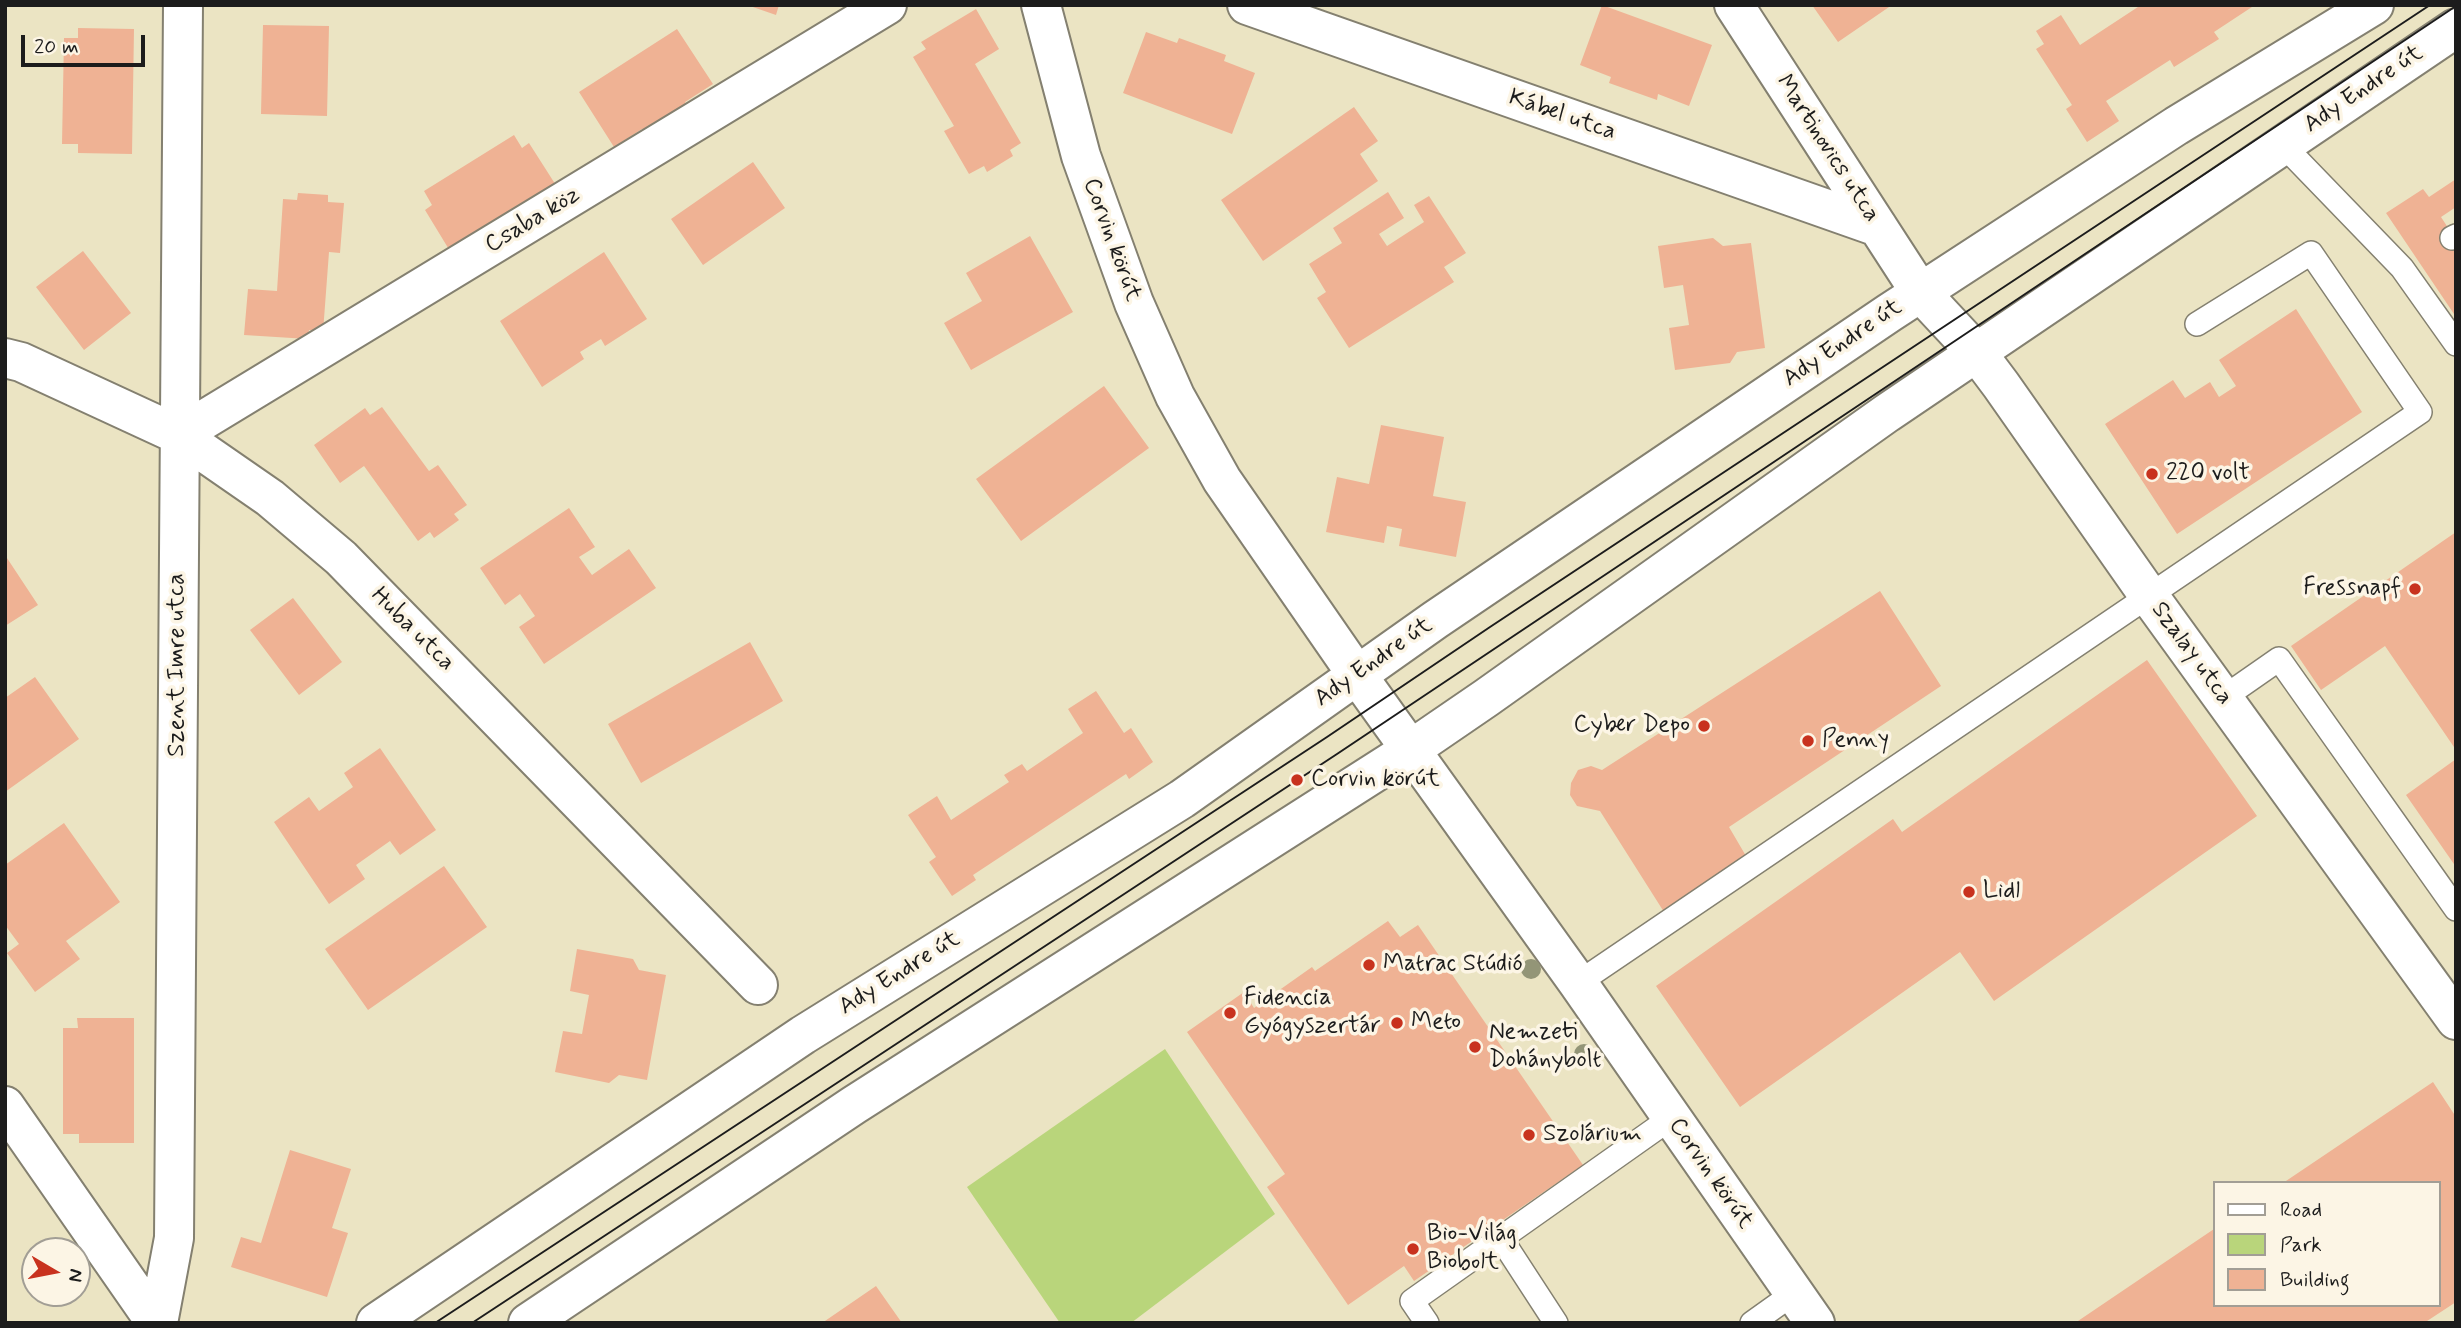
<!DOCTYPE html>
<html>
<head>
<meta charset="utf-8">
<style>
  body { margin:0 }
  #map { position:relative; width:2461px; height:1328px; overflow:hidden; background:#ebe4c3; font-family:Mynerve,sans-serif }
  canvas { display:block }
  .frame { position:absolute; inset:0; border:7px solid #1c1c1c; pointer-events:none }
  .legend { position:absolute; left:2213px; top:1181px; width:228px; height:126px; box-sizing:border-box; background:#fcf5e5; border:2px solid #a29e95; margin:0; padding:9px 12px; list-style:none; font-size:21px; color:#1c1c1c }
  .legend li { display:flex; align-items:center; gap:14px; height:35px }
  .legend b { width:35px; border:2px solid #a29e95 }
  .north { position:absolute; left:21px; top:1237px; width:70px; height:70px; box-sizing:border-box; background:#fcf5e5; border:2px solid #a29e95; border-radius:50%; rotate:100deg; font-size:19px; font-weight:700; line-height:28px; text-align:center; color:#1c1c1c }
  .north::after { content:''; display:block; margin:auto; width:24px; height:32px; background:#c8321e; clip-path:polygon(50% 0,100% 100%,50% 72%,0 100%) }
  .scale { position:absolute; left:21px; top:35px; width:124px; height:32px; box-sizing:border-box; border:4px solid #1c1c1c; border-top:0; padding-left:9px; font-size:21px; line-height:24px; white-space:nowrap; color:#1c1c1c; -webkit-text-stroke:5px #fcf5e5; paint-order:stroke }
</style>
</head>
<body>
<div id="map">
<canvas width="2461" height="1328"></canvas>
<div class="frame"></div>
<ul class="legend">
<li><b style="height:9px;background:#fff"></b>Road</li>
<li><b style="height:19px;background:#b9d57b"></b>Park</li>
<li><b style="height:19px;background:#efb294"></b>Building</li>
</ul>
<div class="north">N</div>
<div class="scale">20 m</div>
</div>
<script>
const ctx = document.querySelector('canvas').getContext('2d');
ctx.lineJoin = 'round';
function paint(path, color) {
  ctx.fillStyle = color;
  ctx.fill(path, 'evenodd');
}
function poly(rows) {
  const path = new Path2D();
  for (const r of rows) {
    path.moveTo(r[0], r[1]);
    for (let i = 2; i < r.length; i += 2) path.lineTo(r[i], r[i + 1]);
  }
  return path;
}
function stroke(path, color, width, dash) {
  ctx.strokeStyle = color;
  ctx.lineWidth = width;
  ctx.lineCap = dash ? 'butt' : 'round';
  ctx.setLineDash(dash || []);
  ctx.stroke(path);
}
function drawText(font, color, halo, rows, align = 'center') {
  ctx.font = font + ' Mynerve,sans-serif';
  ctx.lineWidth = 7;
  ctx.setLineDash([]);
  ctx.textBaseline = 'middle';
  ctx.strokeStyle = halo;
  ctx.fillStyle = color;
  for (const [text, x, y, turn = 0] of rows) {
    ctx.save();
    ctx.translate(x, y);
    ctx.rotate((+turn || 0) * Math.PI / 180);
    ctx.textAlign = isNaN(turn) ? turn : align;
    if (halo) ctx.strokeText(text, 0, 0);
    ctx.fillText(text, 0, 0);
    ctx.restore();
  }
}
paint(poly([
  [1165,1049,1275,1214,1131,1323,1060,1323,967,1187]
]), '#b9d57b');
paint(poly([
  [747,5,779,5,776,15],
  [1602,5,1712,45,1689,106,1658,94,1657,100,1609,83,1611,77,1580,65],
  [1812,5,1892,5,1838,42],
  [2141,5,2255,5,2214,32,2219,39,2174,67,2170,60,2106,101,2119,121,2087,142,2066,109,2072,105,2036,49,2044,44,2036,31,2061,15,2080,45],
  [976,9,999,49,975,64,1021,143,1010,150,1013,156,987,172,984,166,969,174,944,131,954,126,913,57,926,49,921,42],
  [263,25,329,26,327,116,261,114],
  [78,28,134,29,132,154,78,153,78,144,62,144,64,38,78,38],
  [677,29,713,84,685,102,688,107,645,134,642,129,614,147,579,92],
  [1146,32,1177,43,1179,38,1226,55,1224,61,1255,73,1232,134,1123,93],
  [1354,107,1378,141,1360,154,1378,181,1263,261,1221,200],
  [514,135,522,148,529,143,559,190,453,256,425,210,432,205,424,191],
  [753,162,785,208,703,265,671,219],
  [2456,179,2456,207,2441,217,2456,240,2456,317,2386,213,2423,189,2429,197],
  [1388,192,1404,218,1379,234,1387,246,1424,222,1414,205,1429,196,1466,253,1444,267,1454,282,1349,348,1317,298,1326,292,1309,264,1342,243,1333,228],
  [298,193,328,195,328,202,344,203,340,253,329,252,323,332,309,330,308,339,244,335,248,289,277,291,283,199,297,200],
  [1030,236,1073,312,971,370,944,323,982,301,966,273],
  [1713,238,1723,246,1751,243,1765,348,1737,352,1730,363,1675,370,1669,328,1689,325,1683,285,1664,288,1658,246],
  [83,251,131,313,84,350,36,287],
  [604,252,647,319,605,346,601,339,580,352,584,359,542,387,500,321],
  [2296,309,2362,412,2177,534,2105,424,2173,380,2185,398,2210,382,2219,397,2236,386,2219,360],
  [1104,386,1149,448,1021,541,976,479],
  [382,407,429,471,438,465,467,505,454,514,459,520,434,538,430,532,418,541,364,466,340,483,314,445,365,408,370,415],
  [1381,425,1444,437,1433,496,1466,502,1456,557,1399,546,1402,529,1387,526,1384,543,1326,532,1337,477,1369,484],
  [569,508,595,547,579,557,592,575,629,549,656,588,544,664,519,627,535,616,520,594,505,605,480,568],
  [2456,532,2456,750,2385,646,2321,690,2291,646],
  [5,555,38,605,5,626],
  [1880,591,1941,686,1729,827,1746,856,1664,912,1600,811,1577,806,1570,795,1571,783,1578,770,1591,766,1602,770],
  [293,598,342,662,299,695,250,630],
  [750,642,783,701,641,783,608,724],
  [2147,660,2257,816,1994,1001,1960,952,1740,1107,1656,986,1893,819,1902,832],
  [35,677,79,739,5,792,5,698],
  [1096,691,1124,733,1131,728,1153,762,1129,779,1126,774,973,875,976,880,952,896,929,862,936,857,908,815,937,796,951,820,1009,782,1004,775,1022,764,1027,771,1083,733,1068,709],
  [380,748,436,830,400,855,390,841,356,865,365,879,329,904,274,822,309,797,319,811,353,787,344,773],
  [2456,759,2456,867,2406,795],
  [64,823,120,902,66,941,80,959,35,992,7,953,19,944,5,925,5,865],
  [444,866,487,927,368,1010,325,949],
  [1388,921,1400,937,1418,925,1583,1165,1414,1281,1404,1266,1348,1305,1267,1187,1285,1174,1187,1032,1244,992,1254,1008,1312,967,1315,971],
  [577,949,633,959,639,970,666,975,647,1080,619,1075,609,1083,555,1072,563,1031,582,1034,589,995,570,991],
  [77,1018,134,1018,134,1143,79,1143,79,1134,63,1134,63,1028,78,1028],
  [2433,1082,2456,1117,2456,1302,2424,1323,2075,1323,2214,1229,2214,1305,2438,1305,2438,1183,2283,1183],
  [290,1150,351,1169,332,1228,348,1233,327,1297,231,1267,241,1237,261,1243],
  [876,1286,902,1323,822,1323]
]), '#efb294');
const lane = poly([
  [2283,145,2402,268,2456,344],
  [2452,238,2456,236],
  [2223,698,2279,659,2456,909],
  [1578,983,2420,412,2311,253,2197,324],
  [1500,1237,1556,1323],
  [1427,1323,1412,1301,1671,1118],
  [1752,1323,1794,1293]
]);
const street = poly([
  [1041,5,1081,156,1134,303,1175,396,1222,480,1357,675,1578,983,1815,1323],
  [1247,5,1878,227],
  [1734,5,1920,292,1977,353,2001,385,2149,596,2456,1020],
  [5,358,21,362,179,435,270,498,341,558,758,985],
  [179,435,887,5],
  [5,1106,156,1323],
  [158,1323,174,1238,183,5]
]);
const secondary = poly([
  [376,1323,803,1035,1182,799,1435,620,1889,313,2176,126,2374,5],
  [528,1323,854,1105,1410,750,1486,698,1887,413,2456,28]
]);
stroke(lane, '#848070', 26);
stroke(street, '#848070', 42);
stroke(secondary, '#848070', 42);
stroke(lane, '#fff', 23);
stroke(street, '#fff', 38);
stroke(secondary, '#fff', 38);
stroke(poly([
  [435,1323,1327,737,1490,627,2430,5],
  [472,1323,1337,754,2456,6]
]), '#1c1c1c', 2);
ctx.fillStyle = '#939577';
for (const [x, y] of [
  [1531,969],
  [1584,1054]
]) {
  ctx.beginPath();
  ctx.arc(x, y, 10, 0, 2 * Math.PI);
  ctx.fill();
}
for (const [x, y, r, color] of [
  [2152,474,7,"#c8321e"],
  [2415,589,7,"#c8321e"],
  [1704,726,7,"#c8321e"],
  [1808,741,7,"#c8321e"],
  [1297,780,7,"#c8321e"],
  [1969,892,7,"#c8321e"],
  [1369,965,7,"#c8321e"],
  [1230,1013,7,"#c8321e"],
  [1397,1023,7,"#c8321e"],
  [1475,1047,7,"#c8321e"],
  [1529,1135,7,"#c8321e"],
  [1413,1249,7,"#c8321e"]
]) {
  const dot = new Path2D();
  dot.arc(x, y, r, 0, 2 * Math.PI);
  ctx.fillStyle = color;
  ctx.fill(dot);
  stroke(dot, '#fcf5e5', 2.5);
}
drawText('24px', '#1c1c1c', '#fcf5e5', [
  ["Ady Endre út",2364,90,-34],
  ["Kábel utca",1562,116,19],
  ["Martinovics utca",1827,149,57],
  ["Csaba köz",533,221,-31],
  ["Corvin körút",1111,240,70],
  ["Ady Endre út",1843,344,-34],
  ["Huba utca",412,630,45],
  ["Szalay utca",2191,654,54],
  ["Ady Endre út",1374,663,-35],
  ["Szent Imre utca",178,665,-90],
  ["Ady Endre út",900,974,-32],
  ["Corvin körút",1710,1174,55]
]);
drawText('24px', '#1c1c1c', '#fcf5e5', [
  ["220 volt",2166,474],
  ["Fressnapf",2401,589,"right"],
  ["Cyber Depo",1690,726,"right"],
  ["Penny",1822,741],
  ["Corvin körút",1311,780],
  ["Lidl",1983,892],
  ["Matrac Stúdió",1383,965],
  ["Fidencia",1244,999],
  ["Gyógyszertár",1244,1027],
  ["Meto",1411,1023],
  ["Nemzeti",1489,1033],
  ["Dohánybolt",1489,1061],
  ["Szolárium",1543,1135],
  ["Bio-Világ",1427,1235],
  ["Biobolt",1427,1263]
], 'left');
</script>
</body>
</html>
